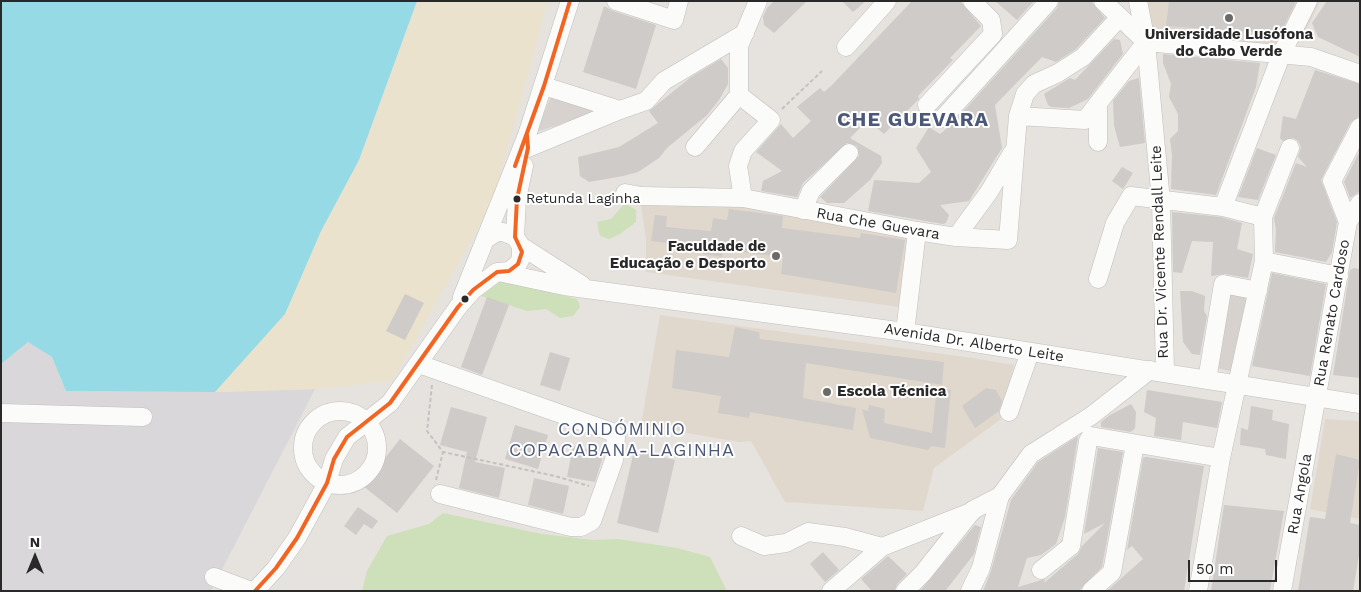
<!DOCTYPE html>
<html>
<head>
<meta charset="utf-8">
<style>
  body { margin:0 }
  #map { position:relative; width:1361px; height:592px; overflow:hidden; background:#e6e2de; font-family:"Work Sans",sans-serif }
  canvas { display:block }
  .frame { position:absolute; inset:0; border:2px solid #292929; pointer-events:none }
  .north { position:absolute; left:10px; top:532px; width:50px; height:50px; -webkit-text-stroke:4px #fff; paint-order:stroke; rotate:0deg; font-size:14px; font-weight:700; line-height:20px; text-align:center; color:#292929 }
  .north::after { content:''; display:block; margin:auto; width:18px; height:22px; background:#292929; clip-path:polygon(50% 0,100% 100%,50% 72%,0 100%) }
  .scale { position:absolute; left:1188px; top:560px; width:89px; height:22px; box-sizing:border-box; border:2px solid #292929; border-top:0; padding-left:6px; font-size:15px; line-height:18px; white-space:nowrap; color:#292929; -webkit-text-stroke:4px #fff; paint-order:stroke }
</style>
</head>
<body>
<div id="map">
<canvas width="1361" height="592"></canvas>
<div class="frame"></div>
<div class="north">N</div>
<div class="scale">50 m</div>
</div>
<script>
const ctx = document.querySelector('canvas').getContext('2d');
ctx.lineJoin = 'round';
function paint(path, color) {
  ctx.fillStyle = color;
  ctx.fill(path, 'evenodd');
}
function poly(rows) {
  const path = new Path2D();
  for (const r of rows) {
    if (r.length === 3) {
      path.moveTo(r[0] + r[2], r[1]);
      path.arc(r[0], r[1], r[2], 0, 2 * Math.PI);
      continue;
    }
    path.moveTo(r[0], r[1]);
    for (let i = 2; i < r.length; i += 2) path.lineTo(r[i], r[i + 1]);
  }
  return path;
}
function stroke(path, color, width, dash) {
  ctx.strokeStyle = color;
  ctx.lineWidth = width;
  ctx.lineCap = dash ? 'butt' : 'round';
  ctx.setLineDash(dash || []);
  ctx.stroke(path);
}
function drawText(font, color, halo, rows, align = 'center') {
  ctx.font = font + ' "Work Sans",sans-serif';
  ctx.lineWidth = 4;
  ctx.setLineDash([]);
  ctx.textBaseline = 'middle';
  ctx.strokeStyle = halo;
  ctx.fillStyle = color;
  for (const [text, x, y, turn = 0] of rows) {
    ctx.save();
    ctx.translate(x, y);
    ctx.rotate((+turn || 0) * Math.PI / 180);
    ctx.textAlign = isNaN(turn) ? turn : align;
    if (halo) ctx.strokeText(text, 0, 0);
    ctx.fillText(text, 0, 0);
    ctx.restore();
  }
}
paint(poly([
  [28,342,52,357,66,391,215,392,315,389,211,591,1,591,1,364]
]), '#dad7da');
paint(poly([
  [1142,1,1320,1,1304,35,1290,47,1149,38],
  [641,204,729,204,908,236,899,307,646,272,646,240],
  [660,315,966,357,1014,365,1001,419,934,468,923,511,785,502,751,441,739,442,641,425],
  [1325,419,1360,421,1360,519,1310,509]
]), '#e1d8cd');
paint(poly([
  [625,203,636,210,636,222,620,234,609,239,600,236,597,222,611,219],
  [496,280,528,283,546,291,577,299,580,307,573,316,560,318,546,309,527,311,478,295],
  [443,513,542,534,593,540,618,539,677,548,710,557,727,591,362,591,367,571,387,536,429,524]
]), '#cde0b9');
paint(poly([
  [417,1,548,1,492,203,392,381,315,389,215,392,285,314,321,231,359,160]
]), '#eae2cd');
paint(poly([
  [552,94,599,112,536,132],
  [1225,290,1253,296,1237,373,1213,367]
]), '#d7d2ce');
paint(poly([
  [1,1,417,1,359,160,321,231,285,314,215,392,66,391,52,357,28,342,1,364]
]), '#95dae5');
paint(poly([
  [774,1,807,1,774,33,764,25,763,17,767,8],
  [842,1,866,1,853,12],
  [912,1,960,1,981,26,950,58,953,60,918,96,919,99,884,134,868,120,850,138,881,156,882,163,870,180,844,203,827,203,820,197,859,156,857,146,847,143,803,183,797,197,761,191,763,181,782,171,756,152,781,124,793,138,811,121,797,107,820,88,824,92,832,85],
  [995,1,1034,1,1017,20],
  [1059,1,1091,1,1105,18,1076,49,1056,62,1042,57,995,105,1002,148,969,201,940,205,949,215,946,223,943,224,868,211,874,180,919,183,931,172,916,148,929,127,940,134,951,125,1057,8],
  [1169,1,1296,1,1280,34,1166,26],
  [1327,1,1360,1,1360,57,1318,37,1312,23],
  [604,6,613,11,656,25,636,89,583,72],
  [1114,39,1120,40,1123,54,1088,99,1069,108,1051,107,1048,105,1044,94,1070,78,1075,80],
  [1163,54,1260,63,1256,87,1216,195,1171,189,1172,155,1170,139,1178,131,1178,114,1169,97,1171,84,1163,63],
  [721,59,728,68,728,84,719,100,707,115,667,148,659,158,638,172,623,176,589,182,580,176,578,157,619,147,658,123,649,111,691,77],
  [1315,70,1360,84,1360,116,1351,122,1321,180,1337,222,1332,252,1326,262,1275,252,1276,230,1274,218,1296,163,1307,167,1298,157,1301,147,1298,141,1293,138,1283,141,1280,138,1283,116,1296,119],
  [1139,78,1145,143,1120,147,1114,126,1113,101,1129,81],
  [1257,148,1276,155,1258,200,1238,197],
  [1360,151,1360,191,1350,198,1344,182],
  [1122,167,1133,173,1123,189,1112,181],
  [729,209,783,216,782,228,860,238,861,233,905,240,896,293,781,274,783,257,723,250,722,257,703,254,704,247,651,241,655,215,667,216,666,227,711,231,713,218,727,220],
  [1172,212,1221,217,1242,223,1237,249,1253,254,1248,278,1225,274,1211,276,1213,242,1192,241,1182,273,1173,272],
  [1354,268,1360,269,1360,378,1333,375,1350,270],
  [1272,273,1326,284,1310,376,1252,366],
  [1180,291,1192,291,1205,296,1204,311,1207,316,1200,355,1192,354,1183,342],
  [405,294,424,303,405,340,386,331],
  [487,297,509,305,482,375,461,367],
  [735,327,759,332,760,339,944,362,942,385,806,363,803,398,856,408,853,430,750,412,749,418,718,413,721,396,672,388,676,350,729,357],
  [550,352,570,358,560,391,540,385],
  [937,388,951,390,945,448,931,446,928,450,870,438,862,409,868,411,869,405,885,409,884,423,932,433],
  [986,388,996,390,1002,401,999,411,975,428,962,406],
  [1147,390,1222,402,1217,428,1183,422,1181,440,1154,436,1156,418,1144,412],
  [1131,404,1136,412,1135,428,1131,432,1101,427,1101,422,1110,415],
  [1251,406,1273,410,1272,420,1289,424,1286,459,1266,455,1265,449,1240,445,1241,428,1248,430],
  [451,407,487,417,475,462,505,468,499,498,459,488,467,452,440,445],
  [515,425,548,435,538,469,505,459],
  [1078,436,1065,517,1056,544,1041,555,1027,558,1018,587,1045,579,1044,583,1078,554,1082,546,1105,523,1084,534,1098,448,1123,452,1102,567,1079,591,983,591,991,571,1011,500,1038,462],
  [400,439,434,466,397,513,363,486],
  [573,446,604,453,595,482,567,477],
  [634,451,675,460,658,533,617,523],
  [1336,454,1360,460,1350,523,1360,525,1360,549,1353,591,1298,591,1310,517,1325,519],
  [1146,457,1204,466,1184,591,1107,591,1143,559,1132,546,1127,550,1143,458],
  [534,478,569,486,563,514,528,505],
  [1224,505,1284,511,1270,591,1211,591],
  [358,507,378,521,372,529,364,524,356,535,344,526],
  [975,525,981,527,974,554,950,585,945,591,920,591],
  [823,552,839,570,825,582,810,564],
  [888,556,907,574,897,584,895,591,872,591,861,579]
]), '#cecbc8');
const minor = poly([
  [616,1,674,20,679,1],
  [1103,1,1146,42,1311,57,1360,74],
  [1138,1,1146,42,1161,201,1165,372],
  [846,47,887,1],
  [739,95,739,46,758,1],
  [927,105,993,34,991,20,972,1],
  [620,110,646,101,664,81,745,33],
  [1018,116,1085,120,1146,42],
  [943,118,1049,1],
  [1098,142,1098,103],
  [695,147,739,95,771,120,743,151,738,166,743,198],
  [528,148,620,110,544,86],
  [625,193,642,196,743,198,917,231,956,237,1008,240,1018,116,1025,94,1034,84,1058,73,1083,57,1120,17],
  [1223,207,1282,53,1308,1],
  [803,210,811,191,849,153],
  [1263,217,1290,148],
  [1348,222,1332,181,1360,127],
  [515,237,517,199,524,166],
  [956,237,989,192,1012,153],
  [486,239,497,232,503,232,515,237,521,246,521,258,518,264,509,271,499,272],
  [521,246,582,285],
  [1264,261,1339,276],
  [503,273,564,286,905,332,1360,404],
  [1098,279,1115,223,1131,196,1223,207,1263,217,1264,261,1221,458,1198,591],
  [462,297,527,135,570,1],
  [905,332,917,231],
  [419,364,612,432,616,437,614,460,592,521,581,527,571,527,440,494],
  [1207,380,1223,284,1258,291],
  [340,448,37],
  [1009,412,1030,352],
  [1,413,143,417],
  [741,536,764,546,786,543,808,532,845,537,882,547],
  [1041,570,1071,546,1088,441,1091,436,1221,458],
  [214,577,251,591],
  [255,591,276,568,297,538,327,483,334,459,347,437,390,403,458,307,473,290,497,272],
  [831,591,882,547,973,511],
  [905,591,923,573,973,510,1000,496,1031,454,1091,416,1150,370],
  [970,591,981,568,1000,496],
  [1091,591,1112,572,1135,444],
  [1282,591,1348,222,1360,203]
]);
stroke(minor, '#c0bfbf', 19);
stroke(poly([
  [782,109,822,71],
  [432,385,427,431,443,452,555,476,589,486],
  [436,480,443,452]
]), '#c3c2c2', 2, [4, 2.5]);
stroke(minor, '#fbfbfa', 18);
stroke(poly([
  [515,166,544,86,570,1],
  [255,591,276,568,297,538,327,483,334,459,347,437,390,403,458,307,473,290,497,272,509,271,518,264,522,252,515,237,517,199,528,148,527,135]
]), '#f26522', 4);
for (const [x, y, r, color] of [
  [1229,18,5,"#6b6a68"],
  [517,199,4.5,"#292929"],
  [776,256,5,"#6b6a68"],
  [465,299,4.5,"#292929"],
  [827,392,5,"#6b6a68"]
]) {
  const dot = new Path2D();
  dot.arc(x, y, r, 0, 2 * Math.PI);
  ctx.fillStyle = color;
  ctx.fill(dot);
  stroke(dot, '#fff', 2);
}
drawText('14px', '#292929', '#fff', [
  ["Retunda Laginha",526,199]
], 'left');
drawText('bold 15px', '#292929', '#fff', [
  ["Universidade Lusófona",1229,35],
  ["do Cabo Verde",1229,52],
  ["Faculdade de",766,247,"right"],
  ["Educação e Desporto",766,264,"right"],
  ["Escola Técnica",837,392,"left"]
]);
drawText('15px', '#292929', '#fff', [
  ["Rua Che Guevara",878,224,10],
  ["Rua Dr. Vicente Rendall Leite",1160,252,-92],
  ["Rua Renato Cardoso",1332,313,-80],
  ["Avenida Dr. Alberto Leite",974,343,9],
  ["Rua Angola",1300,494,-80]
]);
ctx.letterSpacing = '1px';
drawText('18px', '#4b5877', '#fff', [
  ["CONDÓMINIO",622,430],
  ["COPACABANA-LAGINHA",622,451]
]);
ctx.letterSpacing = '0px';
ctx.letterSpacing = '1px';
drawText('bold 20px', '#4b5877', '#fff', [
  ["CHE GUEVARA",913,120]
]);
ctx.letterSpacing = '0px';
</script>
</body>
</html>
